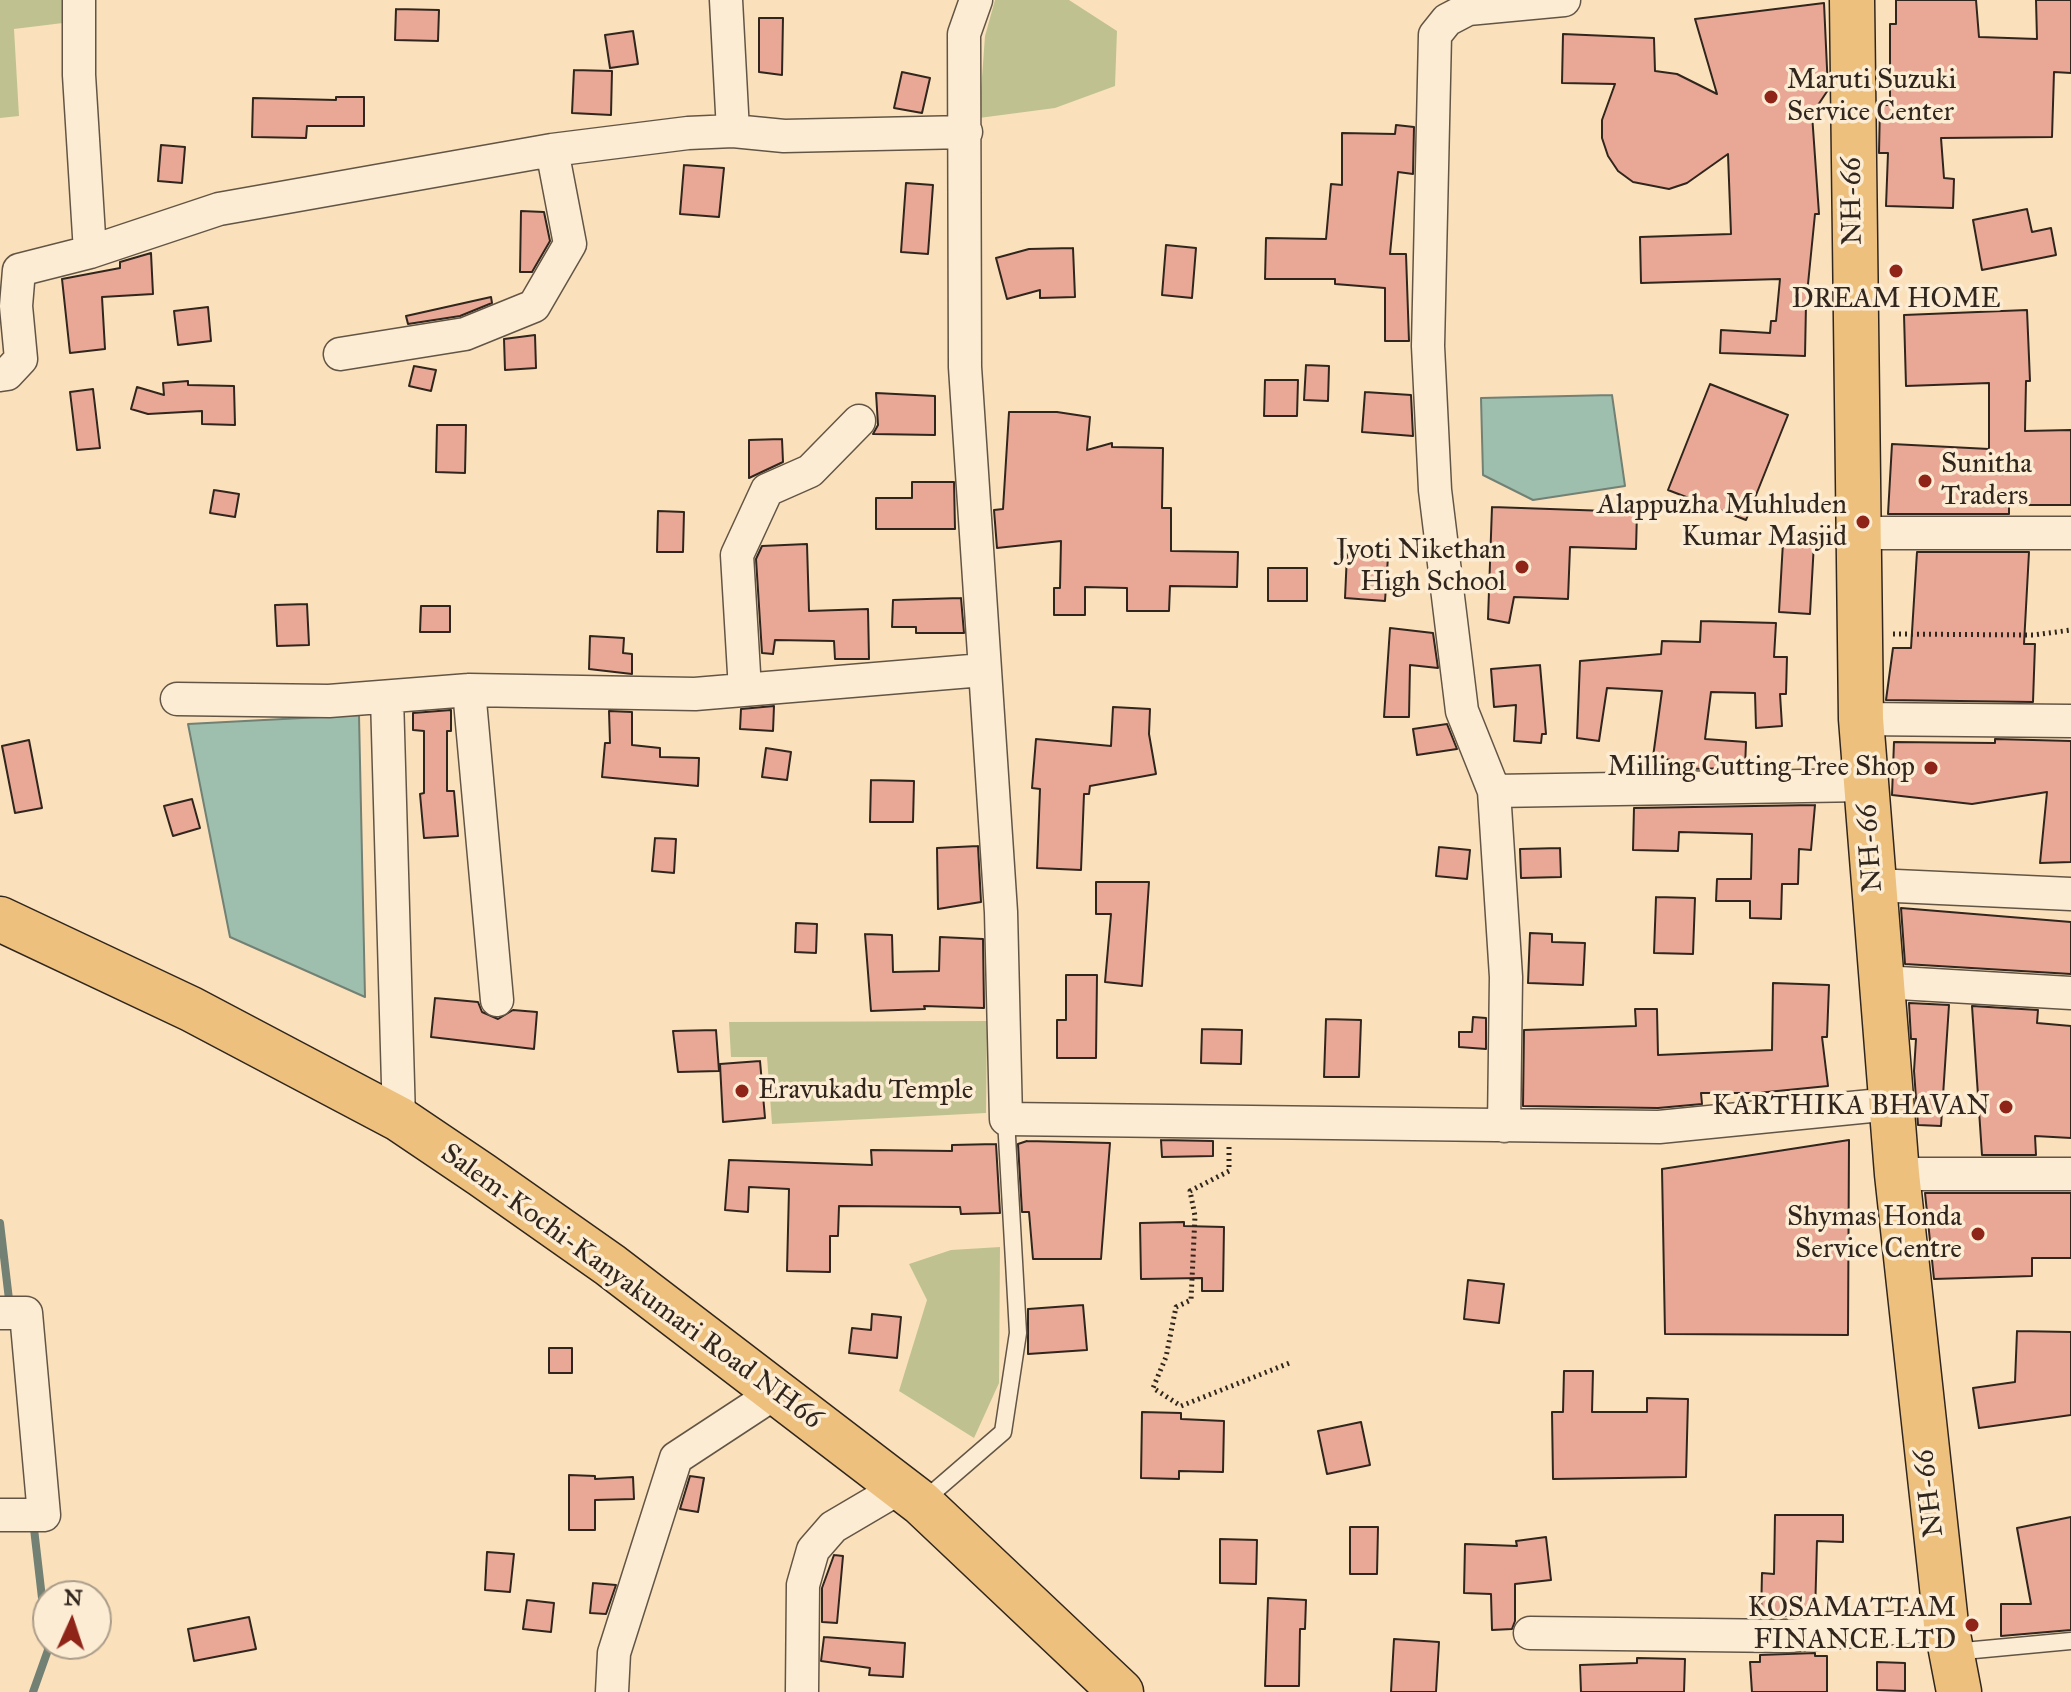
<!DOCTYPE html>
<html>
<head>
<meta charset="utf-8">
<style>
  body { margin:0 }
  #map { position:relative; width:2071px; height:1692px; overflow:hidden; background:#fae1bc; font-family:"IM FELL Great Primer",serif }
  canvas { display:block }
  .north { position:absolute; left:32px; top:1580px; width:80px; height:80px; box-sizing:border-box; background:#fcecd3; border:2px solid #ab9d8a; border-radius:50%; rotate:3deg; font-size:22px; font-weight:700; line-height:32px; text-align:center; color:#31261d }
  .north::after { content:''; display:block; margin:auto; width:28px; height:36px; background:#8f2418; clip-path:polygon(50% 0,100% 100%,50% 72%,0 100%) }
</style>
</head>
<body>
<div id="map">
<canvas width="2071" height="1692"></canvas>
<div class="north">N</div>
</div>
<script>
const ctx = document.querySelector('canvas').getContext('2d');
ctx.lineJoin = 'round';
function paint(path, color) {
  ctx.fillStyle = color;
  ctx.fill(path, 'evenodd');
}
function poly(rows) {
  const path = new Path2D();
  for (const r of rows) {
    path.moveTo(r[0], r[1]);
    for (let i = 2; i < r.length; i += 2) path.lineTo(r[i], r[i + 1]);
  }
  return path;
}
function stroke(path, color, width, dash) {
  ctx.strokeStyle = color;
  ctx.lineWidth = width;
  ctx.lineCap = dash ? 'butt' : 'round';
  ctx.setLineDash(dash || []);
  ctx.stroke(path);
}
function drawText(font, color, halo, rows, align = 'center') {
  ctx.font = font + ' "IM FELL Great Primer",serif';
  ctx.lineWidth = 7;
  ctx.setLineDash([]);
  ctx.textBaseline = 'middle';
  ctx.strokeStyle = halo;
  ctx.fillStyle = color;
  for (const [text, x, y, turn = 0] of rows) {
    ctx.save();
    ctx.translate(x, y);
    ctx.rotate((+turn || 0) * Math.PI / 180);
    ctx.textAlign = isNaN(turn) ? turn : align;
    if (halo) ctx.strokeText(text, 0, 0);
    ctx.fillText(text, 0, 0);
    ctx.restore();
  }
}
paint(poly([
  [0,0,62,0,63,23,14,29,19,116,0,118],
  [995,0,1069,0,1117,31,1115,86,1055,108,979,118,985,36],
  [987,1021,986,1113,772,1124,767,1057,731,1057,729,1022],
  [1000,1247,999,1383,974,1438,899,1391,927,1300,909,1264,951,1250]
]), '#bfc290');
const water = poly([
  [1612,395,1625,486,1533,500,1483,475,1481,398,1612,395],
  [359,715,365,997,230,937,188,724,359,715]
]);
paint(water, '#9ebeae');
stroke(water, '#728174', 2);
stroke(poly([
  [0,1223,10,1308],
  [33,1692,48,1650,33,1520]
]), '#728174', 8);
const building = poly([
  [1896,0,1976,0,1979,37,2037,39,2036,0,2071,0,2071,73,2054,72,2052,137,1941,138,1944,178,1954,179,1953,208,1886,206,1888,153,1879,153,1880,105,1890,105,1890,24,1896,24,1896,0],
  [1824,3,1828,90,1812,114,1819,214,1815,214,1806,304,1805,356,1720,353,1721,330,1770,333,1771,321,1776,321,1780,279,1641,283,1640,237,1731,234,1728,154,1687,183,1669,189,1633,182,1618,171,1608,156,1602,138,1602,120,1615,84,1562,83,1563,34,1654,38,1655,71,1677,74,1717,94,1695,19,1824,3],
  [396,9,439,10,438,41,395,40,396,9],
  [759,18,783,18,782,75,759,72,759,18],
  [633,31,638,64,610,68,605,35,633,31],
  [574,70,612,71,611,115,572,113,574,70],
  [902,72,930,78,922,113,894,108,902,72],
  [336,97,364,97,364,126,307,126,306,138,252,137,253,98,336,100,336,97],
  [1396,125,1414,127,1413,174,1398,172,1390,254,1406,254,1409,341,1385,341,1385,288,1335,284,1335,279,1265,279,1266,238,1326,239,1331,184,1342,185,1342,133,1395,134,1396,125],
  [161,145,185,147,182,183,158,181,161,145],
  [684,165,724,168,719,217,680,214,684,165],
  [906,183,933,185,928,254,901,252,906,183],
  [2027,209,2032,232,2051,228,2056,255,1982,270,1973,220,2027,209],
  [521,211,544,212,550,241,532,272,520,272,521,211],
  [1166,245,1196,248,1192,298,1162,295,1166,245],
  [1073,248,1075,297,1040,298,1040,290,1007,299,996,258,1029,249,1073,248],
  [151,253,153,294,102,297,105,349,70,353,62,279,120,268,120,262,151,253],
  [491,297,492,303,460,316,408,324,406,316,491,297],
  [208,307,211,341,178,345,174,311,208,307],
  [2027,310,2030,381,2026,381,2025,431,2071,430,2071,505,2009,505,2009,514,1888,514,1892,444,1989,449,1989,383,1906,386,1904,315,2027,310],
  [535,335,536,368,505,370,504,339,535,335],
  [1306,365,1329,366,1328,401,1304,400,1306,365],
  [414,366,436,370,431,391,409,386,414,366],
  [1265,380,1298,380,1297,416,1264,416,1265,380],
  [188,381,188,385,234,386,235,425,202,424,202,411,148,414,131,409,137,387,164,395,163,383,188,381],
  [1710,384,1788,415,1746,520,1668,490,1710,384],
  [93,389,100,448,77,450,70,392,93,389],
  [1365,392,1411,395,1413,436,1362,432,1365,392],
  [876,393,935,396,935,435,873,434,878,425,876,393],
  [1009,412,1057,412,1090,417,1087,450,1112,443,1112,447,1163,448,1162,508,1171,508,1171,551,1238,552,1237,587,1170,586,1169,611,1127,611,1127,588,1085,587,1085,615,1054,615,1054,588,1060,588,1061,541,997,548,994,510,1003,509,1009,412],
  [437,425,466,425,465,473,436,472,437,425],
  [782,439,783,462,749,478,749,440,782,439],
  [912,482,954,482,955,529,876,529,876,498,912,498,912,482],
  [214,490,239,494,235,517,210,513,214,490],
  [1492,507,1637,512,1636,549,1570,547,1568,599,1514,597,1509,623,1488,619,1492,507],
  [658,511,684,512,683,552,657,552,658,511],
  [1783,542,1814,543,1810,614,1779,612,1783,542],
  [807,544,809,611,868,609,869,659,835,659,834,641,775,640,773,654,762,653,756,559,762,546,807,544],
  [1917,552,2029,552,2024,644,2035,644,2033,702,1886,700,1893,648,1911,648,1917,552],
  [1347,554,1388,557,1385,601,1345,598,1347,554],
  [1268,568,1307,568,1307,601,1268,601,1268,568],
  [961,598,964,633,916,633,916,627,892,627,893,600,961,598],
  [307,604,309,645,277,646,275,605,307,604],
  [421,606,450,606,450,632,420,632,421,606],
  [1701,621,1776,623,1774,657,1787,657,1786,694,1780,694,1782,726,1756,728,1755,693,1711,692,1705,739,1746,742,1745,768,1682,769,1683,762,1653,757,1662,691,1607,688,1599,741,1577,738,1580,661,1661,654,1662,641,1700,642,1701,621],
  [1390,628,1433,633,1438,668,1410,665,1409,717,1384,717,1390,628],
  [590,636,624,638,623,653,632,654,632,674,589,669,590,636],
  [1540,665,1546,734,1542,734,1541,743,1514,741,1516,705,1494,707,1491,669,1540,665],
  [774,706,773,731,740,729,741,709,774,706],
  [1113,707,1150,709,1149,734,1156,774,1090,786,1089,794,1084,794,1081,870,1037,868,1040,789,1032,788,1036,739,1111,746,1113,707],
  [451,710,451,731,447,731,447,791,454,791,458,836,424,838,420,794,424,793,424,731,413,730,413,713,451,710],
  [609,711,632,712,632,745,660,748,660,757,699,758,698,786,602,777,605,743,610,743,609,711],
  [1447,724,1457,749,1417,755,1413,729,1447,724],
  [1995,739,2071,741,2071,862,2040,863,2047,792,1972,804,1892,795,1894,742,1995,743,1995,739],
  [29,740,42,808,15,813,2,746,29,740],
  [766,748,791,752,787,780,762,777,766,748],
  [871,780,914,781,913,822,870,822,871,780],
  [192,799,200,828,173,836,164,806,192,799],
  [1815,805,1811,850,1799,849,1798,884,1782,884,1781,919,1750,918,1750,901,1716,901,1717,879,1751,879,1752,834,1679,832,1678,851,1633,850,1634,808,1815,805],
  [655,838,676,839,674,873,652,871,655,838],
  [978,846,981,902,938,909,937,848,978,846],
  [1439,847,1470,850,1467,879,1436,876,1439,847],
  [1560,848,1561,877,1521,878,1520,849,1560,848],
  [1096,882,1149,882,1142,986,1105,982,1111,914,1096,914,1096,882],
  [1656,897,1695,898,1693,954,1654,953,1656,897],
  [1901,908,2071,922,2071,974,1905,964,1901,908],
  [796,923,817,924,816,953,795,952,796,923],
  [1530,933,1552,934,1552,942,1585,943,1583,985,1528,983,1530,933],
  [865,934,892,935,893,972,939,971,940,937,983,939,984,1008,924,1006,925,1009,871,1011,865,934],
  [1066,975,1097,975,1096,1058,1057,1058,1057,1020,1066,1020,1066,975],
  [1773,983,1829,985,1827,1037,1822,1037,1828,1086,1757,1093,1701,1093,1702,1104,1658,1108,1523,1106,1524,1030,1636,1026,1635,1009,1657,1009,1658,1055,1772,1050,1773,983],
  [435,998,478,1002,482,1012,498,1019,513,1010,537,1012,534,1049,431,1037,435,998],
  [1909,1003,1949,1005,1941,1126,1918,1125,1914,1071,1916,1039,1911,1039,1909,1003],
  [1972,1006,2038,1010,2037,1023,2071,1026,2071,1138,2035,1136,2036,1155,1982,1155,1972,1006],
  [1473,1017,1486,1018,1486,1049,1459,1047,1459,1032,1472,1032,1473,1017],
  [1326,1019,1361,1020,1359,1077,1324,1077,1326,1019],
  [1202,1029,1242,1030,1241,1064,1201,1063,1202,1029],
  [716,1030,719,1071,678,1072,673,1031,716,1030],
  [760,1061,765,1118,723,1122,720,1064,760,1061],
  [1161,1140,1213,1141,1213,1156,1162,1157,1161,1140],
  [1849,1140,1848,1335,1665,1334,1662,1169,1849,1140],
  [1027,1141,1110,1143,1101,1259,1033,1259,1029,1212,1022,1212,1018,1144,1027,1141],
  [996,1144,1000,1213,961,1214,960,1207,839,1206,838,1236,830,1236,830,1272,787,1271,789,1189,749,1187,748,1212,725,1210,729,1160,872,1165,871,1150,952,1151,952,1145,996,1144],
  [1925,1193,2071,1193,2071,1258,2032,1258,2032,1276,1934,1279,1925,1193],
  [1184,1222,1184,1226,1224,1227,1223,1291,1202,1291,1202,1278,1141,1279,1140,1223,1184,1222],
  [1468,1280,1504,1284,1499,1323,1464,1319,1468,1280],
  [1083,1305,1087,1350,1028,1354,1028,1309,1083,1305],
  [872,1314,901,1317,897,1358,849,1353,852,1328,871,1330,872,1314],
  [2017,1331,2071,1332,2071,1415,1979,1428,1973,1388,2015,1382,2017,1331],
  [549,1348,572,1348,572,1373,549,1373,549,1348],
  [1564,1371,1593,1371,1592,1412,1647,1412,1647,1398,1688,1399,1686,1477,1553,1479,1552,1412,1563,1412,1564,1371],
  [1142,1412,1181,1413,1181,1419,1224,1421,1223,1472,1179,1471,1179,1479,1141,1478,1142,1412],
  [1361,1422,1370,1465,1327,1474,1318,1431,1361,1422],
  [569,1475,595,1476,595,1479,633,1477,634,1499,595,1500,595,1530,569,1530,569,1475],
  [690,1476,704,1478,698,1512,680,1509,690,1476],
  [1775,1515,1843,1515,1843,1542,1817,1541,1815,1615,1761,1617,1762,1573,1774,1574,1775,1515],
  [2071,1517,2071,1630,2001,1636,2001,1604,2031,1604,2017,1528,2071,1517],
  [1350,1527,1378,1527,1377,1574,1350,1574,1350,1527],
  [1546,1537,1551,1580,1515,1584,1515,1621,1512,1629,1492,1630,1491,1594,1464,1593,1465,1544,1517,1546,1516,1541,1546,1537],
  [1220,1539,1257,1540,1256,1584,1220,1583,1220,1539],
  [487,1552,514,1554,510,1592,485,1590,487,1552],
  [834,1555,843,1556,837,1623,822,1622,822,1588,834,1555],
  [593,1583,616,1585,606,1614,590,1613,593,1583],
  [1268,1598,1306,1600,1305,1629,1300,1629,1299,1686,1265,1686,1268,1598],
  [527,1600,554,1603,551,1632,523,1629,527,1600],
  [249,1617,256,1649,194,1661,188,1629,249,1617],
  [824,1637,905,1643,903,1677,869,1675,870,1668,821,1661,824,1637],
  [1394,1639,1439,1642,1436,1692,1391,1692,1394,1639],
  [1815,1653,1815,1656,1827,1656,1827,1692,1752,1692,1750,1662,1760,1662,1760,1655,1815,1653],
  [1637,1658,1685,1659,1684,1692,1581,1692,1580,1665,1637,1663,1637,1658],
  [1877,1662,1905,1663,1905,1691,1877,1690,1877,1662]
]);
paint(building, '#e9a795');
stroke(building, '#31261d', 2);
const lane = poly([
  [922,1502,1003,1432,1018,1333,1006,1119],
  [1953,1652,2071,1641]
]);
const street = poly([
  [79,0,79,75,90,252],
  [726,0,733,131],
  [976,0,964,34,965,367,1001,912,1006,1119,1659,1127,1891,1104],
  [1564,0,1468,9,1447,20,1435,35,1428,346,1435,490,1462,711,1494,791,1866,785],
  [340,354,465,334,534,306,570,244,552,150],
  [0,375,7,374,21,359,16,306,19,270,90,252,219,209,552,150,688,133,733,131,784,136,966,132],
  [1858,533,2071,533],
  [469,690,497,1000],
  [745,690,737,555,767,490,810,471,859,421],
  [387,697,399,1119],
  [177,699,329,701,469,690,695,694,983,670],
  [1861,719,2071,721],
  [1494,791,1506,977,1504,1126],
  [1874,885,2071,894],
  [1882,982,2071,993],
  [1897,1174,2071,1174],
  [0,1313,26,1313,44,1515,0,1515],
  [1530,1633,1787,1636,1946,1624],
  [612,1692,614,1653,676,1458,775,1393],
  [802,1692,803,1585,813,1550,833,1527,901,1487]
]);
const primary = poly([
  [1852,0,1861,719,1897,1174,1946,1624,1959,1692]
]);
const highway = poly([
  [0,919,191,1009,399,1119,482,1175,610,1265,921,1503,1121,1692]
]);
stroke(lane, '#635545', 19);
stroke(street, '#635545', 35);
stroke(primary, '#31261d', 47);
stroke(highway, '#31261d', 47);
stroke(poly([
  [1893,634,2034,635,2071,630],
  [1229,1147,1229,1171,1190,1191,1195,1216,1191,1300,1176,1307,1166,1357,1153,1388,1181,1406,1292,1362]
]), '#31261d', 5, [2, 4]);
stroke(lane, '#fcecd3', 16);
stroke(street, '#fcecd3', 32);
stroke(primary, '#edc07e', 44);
stroke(highway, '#edc07e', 44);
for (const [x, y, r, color] of [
  [1771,97,8,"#8f2418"],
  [1896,271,8,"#8f2418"],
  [1925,481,8,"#8f2418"],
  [1863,522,8,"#8f2418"],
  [1522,567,8,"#8f2418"],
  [1931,768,8,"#8f2418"],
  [742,1091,8,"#8f2418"],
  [2006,1107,8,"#8f2418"],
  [1978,1234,8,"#8f2418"],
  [1972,1625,8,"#8f2418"]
]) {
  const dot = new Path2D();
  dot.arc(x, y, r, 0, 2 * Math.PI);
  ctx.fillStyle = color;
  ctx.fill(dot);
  stroke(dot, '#fcecd3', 3);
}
drawText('28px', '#31261d', '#fcecd3', [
  ["Maruti Suzuki",1787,81,"left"],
  ["Service Center",1787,113,"left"],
  ["DREAM HOME",1896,300,"center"],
  ["Sunitha",1941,465,"left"],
  ["Traders",1941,497,"left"],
  ["Alappuzha Muhluden",1847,506],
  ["Kumar Masjid",1847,538],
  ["Jyoti Nikethan",1506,551],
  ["High School",1506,583],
  ["Milling Cutting Tree Shop",1915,768],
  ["Eravukadu Temple",758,1091,"left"],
  ["KARTHIKA BHAVAN",1990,1107],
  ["Shymas Honda",1962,1218],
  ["Service Centre",1962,1250],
  ["KOSAMATTAM",1956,1609],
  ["FINANCE LTD",1956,1641]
], 'right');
drawText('28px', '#31261d', '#fcecd3', [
  ["NH-66",1853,201,-91],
  ["NH-66",1871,848,-94],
  ["Salem-Kochi-Kanyakumari Road NH66",631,1287,36],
  ["NH-66",1930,1493,-97]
]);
</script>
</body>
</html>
